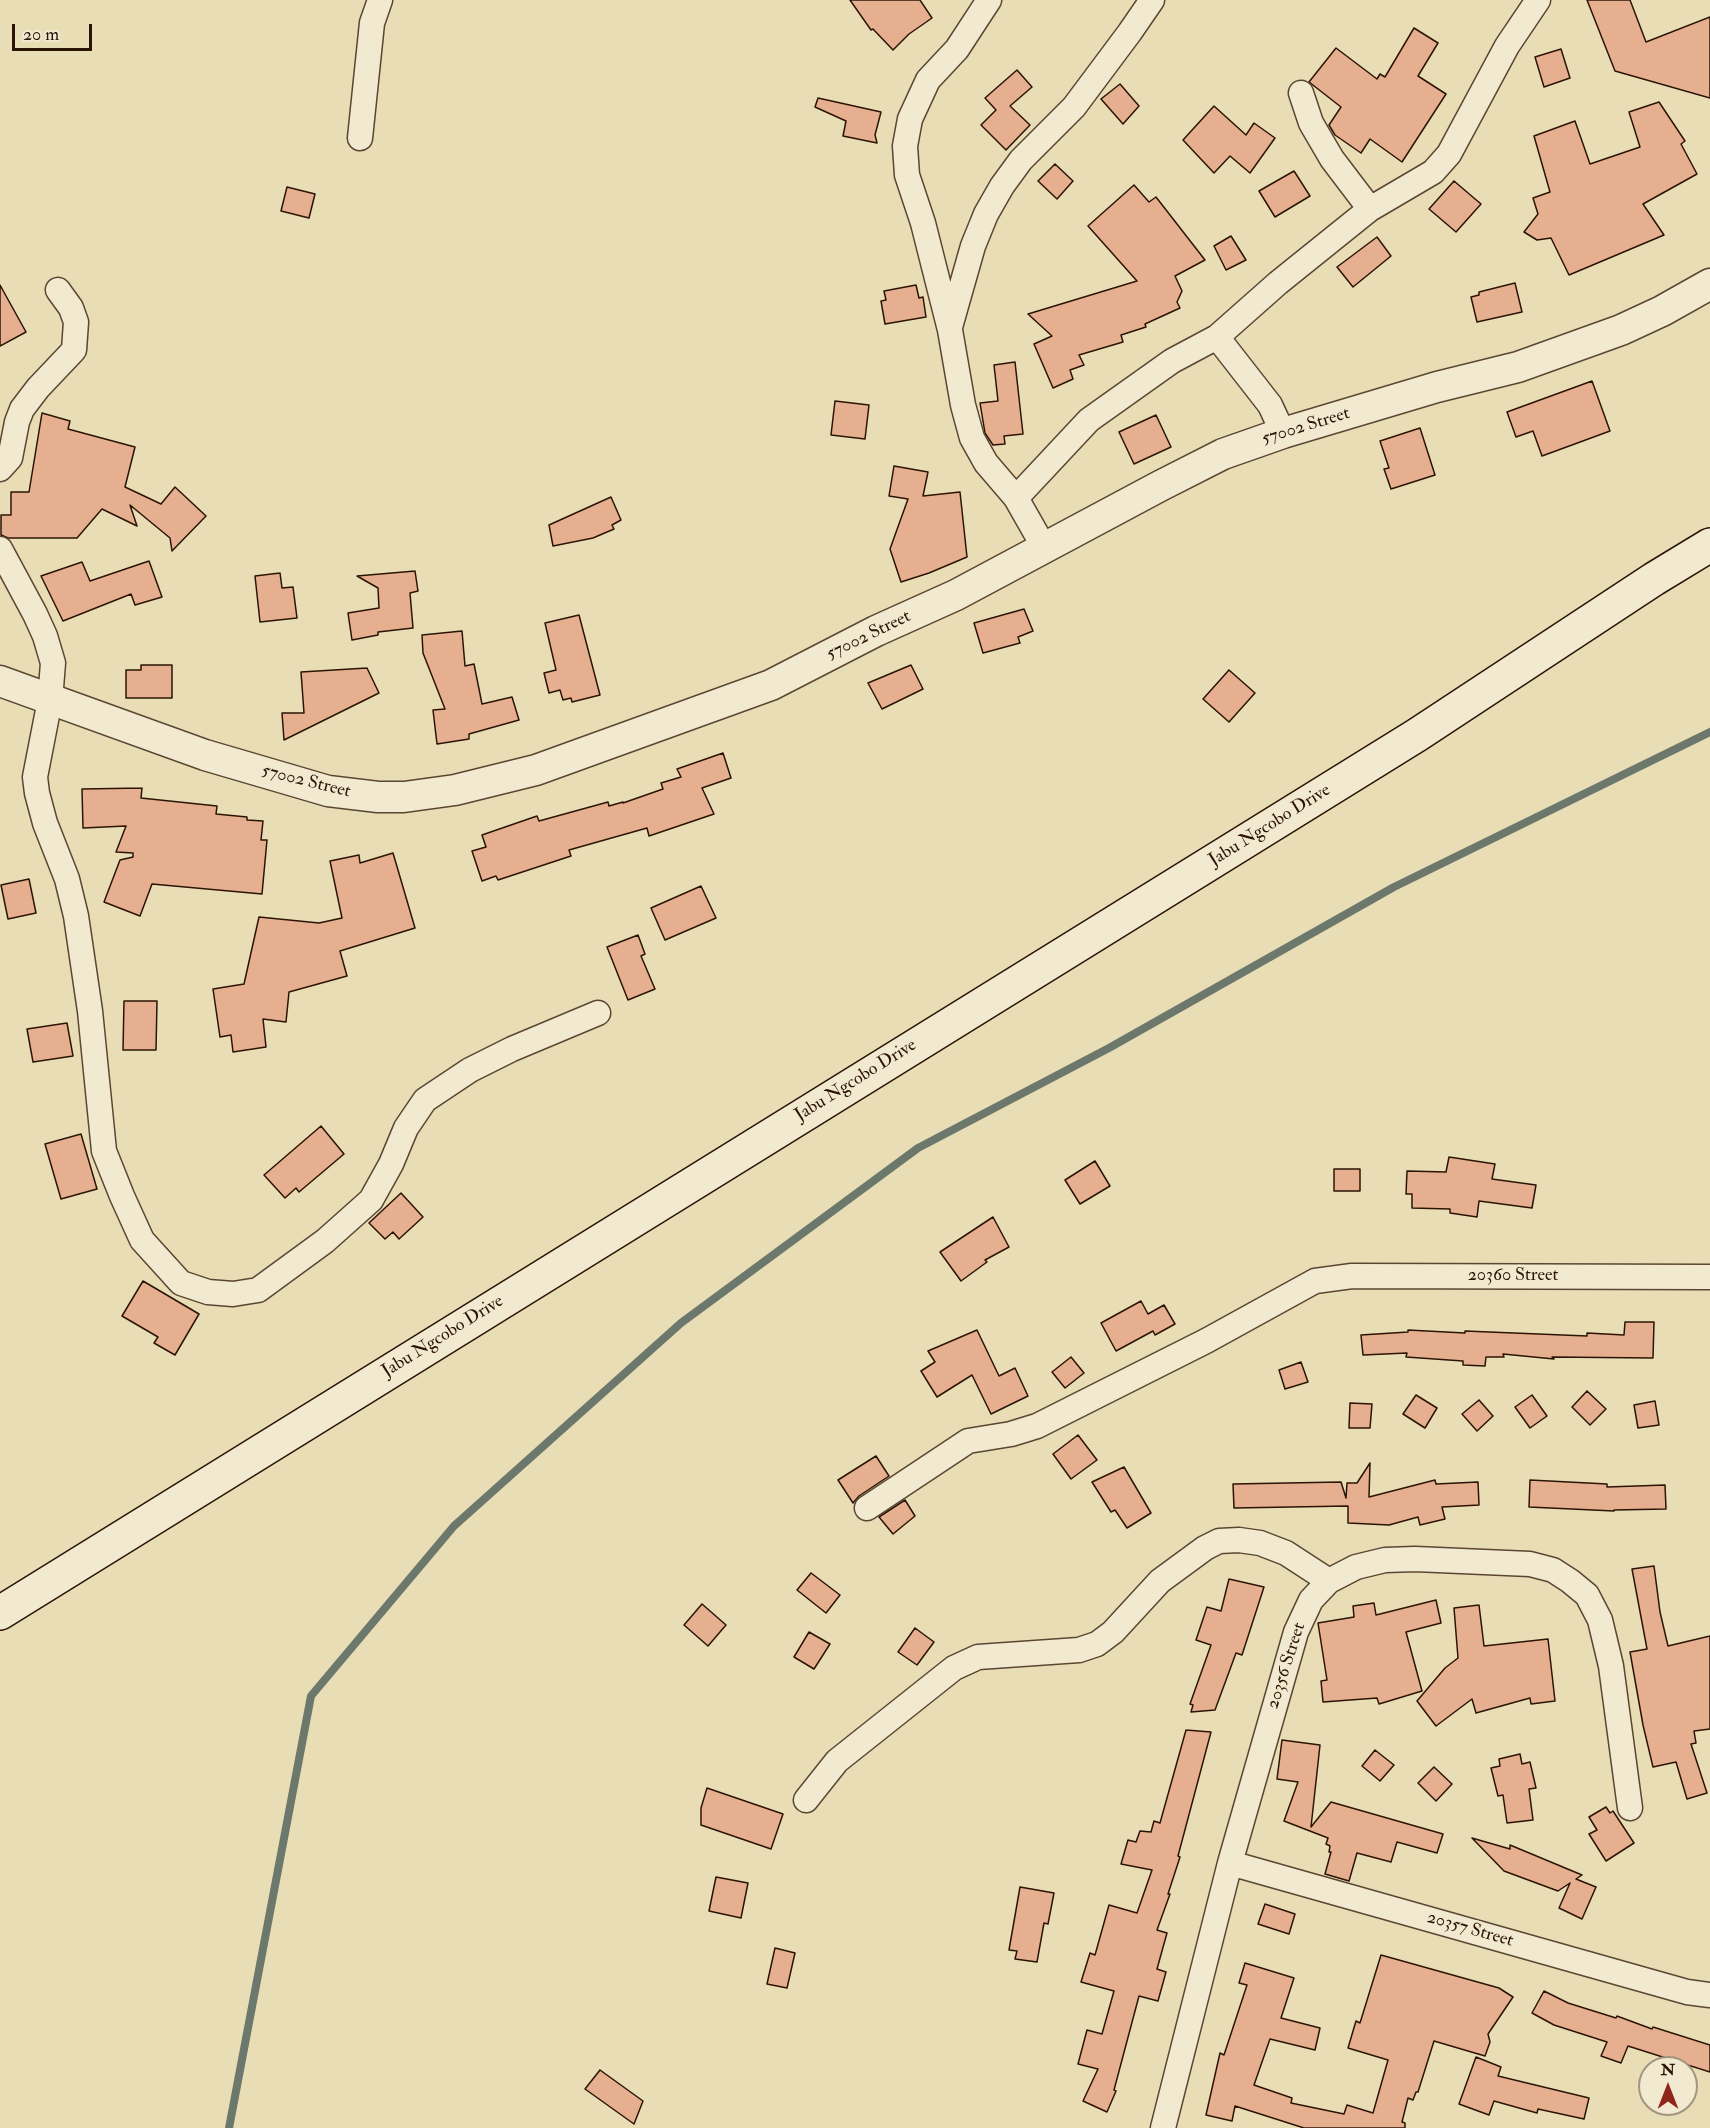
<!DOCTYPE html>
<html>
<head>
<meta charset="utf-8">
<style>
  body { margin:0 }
  #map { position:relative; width:1710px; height:2128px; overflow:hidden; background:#e9ddb6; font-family:"IM FELL Double Pica",serif }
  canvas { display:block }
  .north { position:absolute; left:1638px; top:2056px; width:60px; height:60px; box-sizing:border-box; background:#f1e9d0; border:2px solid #a2947f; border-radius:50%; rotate:0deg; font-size:16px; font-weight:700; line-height:24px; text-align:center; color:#2c1405 }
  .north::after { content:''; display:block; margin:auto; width:21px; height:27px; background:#8f2418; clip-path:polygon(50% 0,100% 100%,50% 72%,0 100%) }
  .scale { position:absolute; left:12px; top:24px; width:80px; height:27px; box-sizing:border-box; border:3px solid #2c1405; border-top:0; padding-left:8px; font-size:18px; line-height:21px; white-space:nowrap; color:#2c1405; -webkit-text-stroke:4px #f1e9d0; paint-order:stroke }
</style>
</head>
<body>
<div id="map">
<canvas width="1710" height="2128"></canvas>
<div class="north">N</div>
<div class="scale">20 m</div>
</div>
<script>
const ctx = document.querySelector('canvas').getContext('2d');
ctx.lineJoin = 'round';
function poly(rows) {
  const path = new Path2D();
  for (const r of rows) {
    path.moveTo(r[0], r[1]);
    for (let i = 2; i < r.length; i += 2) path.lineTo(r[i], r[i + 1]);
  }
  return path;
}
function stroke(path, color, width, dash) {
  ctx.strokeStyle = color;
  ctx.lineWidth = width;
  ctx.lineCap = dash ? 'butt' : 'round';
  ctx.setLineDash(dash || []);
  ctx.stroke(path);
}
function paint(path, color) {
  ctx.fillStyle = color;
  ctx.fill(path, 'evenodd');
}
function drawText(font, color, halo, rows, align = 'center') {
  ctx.font = font + ' "IM FELL Double Pica",serif';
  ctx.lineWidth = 4.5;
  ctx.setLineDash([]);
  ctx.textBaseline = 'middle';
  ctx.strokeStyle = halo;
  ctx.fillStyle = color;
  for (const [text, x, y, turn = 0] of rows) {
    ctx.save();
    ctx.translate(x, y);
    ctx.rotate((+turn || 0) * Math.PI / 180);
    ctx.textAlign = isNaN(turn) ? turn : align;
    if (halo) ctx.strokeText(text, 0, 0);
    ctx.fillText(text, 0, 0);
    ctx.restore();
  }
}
stroke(poly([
  [229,2128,311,1696,454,1526,681,1323,918,1148,1109,1048,1394,887,1710,732]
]), '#6d786d', 8);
const building = poly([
  [850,0,920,0,932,18,909,34,893,50,873,29,871,30,850,0],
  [1587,0,1630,0,1646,42,1710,17,1710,98,1615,71,1587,0],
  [1414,28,1438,43,1418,76,1446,94,1402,162,1370,139,1361,153,1335,135,1329,125,1341,107,1309,82,1336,48,1377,79,1380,74,1385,77,1414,28],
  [1561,49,1570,78,1544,87,1535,57,1561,49],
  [1017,70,1032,87,1010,106,1030,125,1006,150,981,125,996,110,985,98,1017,70],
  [1120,84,1139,106,1123,124,1101,99,1120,84],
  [818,98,881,112,875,135,877,143,843,136,846,121,815,107,818,98],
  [1659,102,1685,141,1681,144,1697,174,1643,204,1664,235,1569,275,1551,238,1537,240,1524,232,1538,214,1533,198,1550,192,1534,136,1575,121,1590,164,1640,147,1629,112,1659,102],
  [1214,106,1246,135,1254,123,1275,138,1250,173,1230,156,1214,173,1183,140,1214,106],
  [1055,164,1073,181,1057,199,1038,181,1055,164],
  [1294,171,1310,196,1275,217,1259,191,1294,171],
  [1454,181,1481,204,1456,232,1429,209,1454,181],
  [1134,185,1149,202,1156,197,1205,260,1175,276,1182,291,1177,302,1180,308,1145,324,1146,327,1121,335,1123,342,1079,355,1084,365,1070,370,1073,379,1053,388,1034,344,1052,336,1028,314,1137,281,1088,226,1134,185],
  [287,187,315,194,309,218,281,211,287,187],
  [1231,236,1246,260,1226,270,1214,246,1231,236],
  [1377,237,1391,256,1353,287,1337,267,1377,237],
  [1515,283,1522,312,1477,322,1471,297,1479,295,1479,292,1515,283],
  [0,285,26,332,0,346,0,285],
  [916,285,919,298,923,297,926,317,885,324,881,301,886,300,884,291,916,285],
  [1015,362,1023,434,1004,436,1005,444,993,445,985,433,980,403,998,401,994,365,1015,362],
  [1592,381,1610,431,1542,456,1533,431,1516,437,1507,412,1592,381],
  [835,401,869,405,865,439,831,435,835,401],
  [42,413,70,421,68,429,135,447,125,487,161,504,175,487,206,516,172,551,170,538,130,505,137,526,102,509,77,538,8,538,1,535,1,515,11,515,11,492,29,492,42,413],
  [1156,415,1171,447,1134,464,1119,432,1156,415],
  [1420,428,1435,475,1391,489,1384,469,1389,468,1380,441,1420,428],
  [894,466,928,472,923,496,960,492,967,557,929,573,901,582,890,549,908,499,889,496,894,466],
  [611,497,621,520,612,525,614,529,593,538,553,546,549,525,611,497],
  [149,561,162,597,135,605,131,594,63,621,41,576,82,562,90,581,149,561],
  [415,571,418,591,410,593,413,628,378,632,378,635,352,640,348,613,379,608,378,588,357,576,415,571],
  [280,573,282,588,293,587,297,618,260,622,255,576,280,573],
  [1024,609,1033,631,1018,637,1020,643,983,653,974,623,1024,609],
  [579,615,600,695,572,702,571,698,563,700,560,690,549,693,544,673,556,670,545,623,579,615],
  [462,631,465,666,474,664,482,704,512,697,519,720,469,734,469,739,437,744,433,710,445,709,423,653,422,635,462,631],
  [141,665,172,665,172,698,126,698,126,670,141,670,141,665],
  [911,665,923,689,882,709,868,683,911,665],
  [367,668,379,693,284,740,282,713,304,713,301,672,367,668],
  [1229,670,1255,693,1229,722,1203,699,1229,670],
  [723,753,731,778,702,788,714,814,649,836,647,828,569,850,571,856,498,880,496,876,482,881,472,851,486,847,482,835,537,816,539,821,608,802,609,806,623,802,623,803,663,789,661,783,681,777,677,769,723,753],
  [142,788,141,798,217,806,216,814,247,817,247,820,263,821,261,840,267,840,262,894,152,884,140,916,104,902,120,860,133,857,133,853,116,852,126,826,83,828,82,789,142,788],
  [393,853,415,928,340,951,347,976,289,992,286,1022,263,1019,266,1047,233,1052,231,1035,220,1037,213,989,244,984,259,917,319,923,342,918,330,861,359,855,360,863,393,853],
  [29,879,36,913,8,919,1,885,29,879],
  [701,886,716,918,665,940,651,908,701,886],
  [638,935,645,954,641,956,655,989,628,1000,607,947,638,935],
  [124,1001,157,1001,156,1050,123,1050,124,1001],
  [67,1023,73,1056,33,1062,27,1029,67,1023],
  [321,1126,344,1154,299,1192,296,1188,285,1198,264,1175,321,1126],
  [81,1134,97,1189,61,1199,45,1144,81,1134],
  [1449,1157,1495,1164,1492,1179,1536,1185,1532,1208,1479,1201,1477,1217,1450,1213,1450,1209,1412,1208,1412,1194,1406,1194,1407,1171,1446,1172,1449,1157],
  [1095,1161,1110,1186,1080,1204,1065,1180,1095,1161],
  [1334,1169,1360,1169,1360,1191,1334,1191,1334,1169],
  [401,1193,423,1217,399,1239,393,1232,385,1239,369,1223,401,1193],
  [993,1217,1009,1247,985,1260,987,1262,961,1281,940,1252,993,1217],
  [143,1281,199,1314,175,1355,154,1343,158,1337,122,1316,143,1281],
  [1141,1301,1148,1314,1164,1305,1175,1324,1155,1335,1153,1331,1116,1351,1101,1323,1141,1301],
  [1625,1322,1654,1322,1653,1358,1552,1357,1554,1359,1503,1354,1504,1357,1486,1357,1485,1366,1463,1365,1463,1361,1406,1357,1407,1353,1363,1355,1361,1335,1408,1332,1408,1330,1465,1333,1465,1331,1587,1336,1587,1333,1624,1335,1625,1322],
  [977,1330,999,1376,1015,1368,1028,1396,991,1414,972,1375,937,1397,921,1371,935,1362,928,1351,977,1330],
  [1071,1357,1084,1373,1065,1388,1052,1372,1071,1357],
  [1301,1362,1308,1382,1285,1389,1279,1370,1301,1362],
  [1587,1391,1606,1409,1590,1425,1572,1407,1587,1391],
  [1416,1395,1437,1408,1425,1428,1403,1414,1416,1395],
  [1532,1395,1547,1416,1530,1428,1515,1407,1532,1395],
  [1479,1400,1493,1416,1477,1431,1462,1414,1479,1400],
  [1655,1401,1659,1425,1638,1428,1634,1405,1655,1401],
  [1350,1403,1372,1404,1370,1428,1349,1428,1350,1403],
  [1078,1435,1097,1460,1071,1479,1053,1454,1078,1435],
  [876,1456,889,1476,859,1496,853,1503,838,1480,876,1456],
  [1370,1463,1369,1497,1435,1480,1436,1484,1478,1482,1479,1505,1442,1507,1445,1519,1420,1525,1418,1517,1389,1525,1348,1523,1348,1506,1234,1508,1233,1484,1341,1482,1346,1498,1347,1483,1357,1483,1370,1463],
  [1124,1467,1151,1513,1127,1528,1115,1510,1111,1512,1092,1482,1124,1467],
  [1530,1480,1607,1484,1607,1487,1665,1485,1666,1509,1614,1510,1614,1511,1529,1507,1530,1480],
  [905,1500,915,1516,893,1534,879,1517,905,1500],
  [1654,1566,1660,1612,1668,1646,1710,1636,1710,1729,1694,1731,1696,1743,1691,1744,1707,1793,1687,1799,1676,1762,1653,1767,1643,1725,1630,1652,1647,1649,1632,1569,1654,1566],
  [811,1573,840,1595,826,1613,797,1590,811,1573],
  [1229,1579,1264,1587,1242,1655,1236,1653,1215,1710,1191,1712,1193,1705,1190,1704,1211,1645,1196,1640,1207,1607,1221,1611,1229,1579],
  [1436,1600,1441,1623,1406,1632,1422,1691,1379,1704,1377,1698,1323,1702,1321,1681,1327,1680,1318,1623,1354,1617,1353,1606,1374,1603,1376,1615,1436,1600],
  [702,1604,726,1625,708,1646,684,1625,702,1604],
  [1479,1605,1484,1646,1548,1639,1555,1701,1531,1704,1530,1698,1476,1713,1472,1699,1436,1726,1417,1701,1445,1668,1458,1658,1454,1608,1479,1605],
  [915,1628,934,1642,917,1665,898,1652,915,1628],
  [809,1632,830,1644,814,1669,794,1657,809,1632],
  [1186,1730,1211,1732,1178,1856,1180,1857,1168,1894,1170,1894,1157,1930,1167,1933,1157,1969,1166,1972,1158,2001,1139,1996,1114,2090,1116,2091,1107,2112,1083,2101,1098,2069,1078,2064,1087,2030,1102,2034,1114,1991,1081,1982,1090,1953,1095,1955,1109,1905,1137,1913,1152,1870,1121,1864,1128,1840,1136,1842,1140,1831,1151,1832,1154,1821,1160,1823,1186,1730],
  [1282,1740,1320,1745,1311,1827,1331,1802,1443,1834,1437,1853,1397,1842,1391,1862,1357,1853,1349,1881,1325,1874,1331,1852,1329,1852,1330,1846,1326,1844,1328,1838,1284,1821,1298,1782,1277,1779,1282,1740],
  [1375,1750,1394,1765,1380,1781,1362,1766,1375,1750],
  [1520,1754,1522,1764,1530,1762,1536,1788,1529,1789,1533,1820,1507,1823,1503,1795,1498,1796,1491,1768,1500,1766,1499,1759,1520,1754],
  [1434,1767,1452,1784,1436,1801,1418,1783,1434,1767],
  [707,1788,783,1814,771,1849,701,1825,701,1808,707,1788],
  [1606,1807,1610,1813,1613,1811,1634,1843,1606,1861,1589,1834,1597,1830,1589,1817,1606,1807],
  [1472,1838,1510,1849,1510,1845,1582,1875,1576,1879,1596,1887,1582,1919,1559,1908,1570,1883,1558,1891,1504,1871,1472,1838],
  [716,1877,748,1883,741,1918,709,1911,716,1877],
  [1020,1887,1054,1893,1048,1924,1044,1923,1037,1962,1015,1959,1017,1951,1009,1950,1020,1887],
  [1265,1904,1295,1914,1289,1934,1258,1924,1265,1904],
  [775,1948,795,1953,787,1988,767,1984,775,1948],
  [1381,1955,1499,1988,1513,1997,1488,2034,1490,2042,1485,2056,1434,2041,1418,2092,1416,2092,1413,2100,1408,2098,1402,2122,1405,2123,1405,2128,1304,2128,1235,2106,1232,2121,1206,2115,1220,2053,1224,2055,1247,1985,1239,1983,1245,1963,1294,1978,1281,2018,1320,2028,1315,2050,1270,2039,1254,2085,1292,2098,1291,2103,1344,2114,1347,2105,1373,2113,1388,2060,1348,2048,1356,2021,1360,2023,1381,1955],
  [1544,1991,1568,2003,1616,2018,1617,2016,1652,2029,1653,2027,1710,2045,1710,2072,1628,2046,1621,2063,1601,2056,1607,2042,1554,2025,1532,2013,1544,1991],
  [1476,2057,1501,2067,1498,2076,1589,2098,1584,2119,1538,2109,1537,2113,1494,2101,1489,2115,1459,2104,1476,2057],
  [600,2070,643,2101,634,2124,585,2089,600,2070]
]);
paint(building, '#e6b090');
stroke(building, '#2c1405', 1.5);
const minor = poly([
  [989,0,957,49,928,80,910,119,905,146,907,175,923,223,950,330,963,405,972,438,986,463,1016,498,1045,549],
  [1301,93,1311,123,1332,159,1370,209],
  [360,138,372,23,380,0],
  [950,327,973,246,986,214,1002,186,1021,160,1074,107,1130,32,1152,0],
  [1217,337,1270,405,1283,433],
  [0,469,10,458,17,422,22,409,38,388,74,350,76,322,71,308,58,290],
  [1016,498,1089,420,1172,361,1217,337,1278,283,1370,209,1433,172,1449,154,1507,46,1538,0],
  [0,549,35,614,45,636,53,663,50,700,35,777,37,793,45,823,67,879,76,916,90,1011,104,1151,122,1196,142,1240,181,1283,208,1292,233,1294,258,1290,325,1241,371,1200,391,1164,406,1128,425,1100,470,1070,512,1049,598,1013],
  [867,1508,968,1441,1011,1434,1037,1426,1206,1341,1315,1281,1352,1276,1710,1277],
  [806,1800,837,1761,954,1668,978,1657,1079,1650,1097,1644,1113,1632,1160,1581,1205,1548,1219,1541,1239,1540,1260,1543,1286,1553,1329,1581],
  [1230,1863,1687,1992,1710,1995],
  [1163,2128,1230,1863,1296,1632,1311,1600,1329,1581,1356,1567,1385,1560,1415,1559,1530,1564,1553,1570,1570,1581,1587,1595,1600,1620,1611,1666,1630,1808]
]);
const tertiary = poly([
  [0,681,205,755,328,791,378,797,404,797,455,790,536,770,771,685,876,631,956,595,1160,486,1223,454,1283,433,1437,387,1518,367,1621,330,1662,311,1710,284]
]);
const secondary = poly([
  [0,1613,1417,735,1654,579,1710,545]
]);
stroke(minor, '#5b4631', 27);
stroke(tertiary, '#5b4631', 33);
stroke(secondary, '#2c1405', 36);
stroke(minor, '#f1e9d0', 24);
stroke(tertiary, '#f1e9d0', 30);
stroke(secondary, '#f1e9d0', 33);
drawText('18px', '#2c1405', '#f1e9d0', [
  ["57002 Street",1306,427,-17],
  ["57002 Street",869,636,-26],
  ["57002 Street",306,782,14],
  ["Jabu Ngcobo Drive",1270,826,-32],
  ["Jabu Ngcobo Drive",856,1081,-32],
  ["20360 Street",1513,1276],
  ["Jabu Ngcobo Drive",443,1337,-32],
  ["20356 Street",1287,1666,-72],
  ["20357 Street",1470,1930,16]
]);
</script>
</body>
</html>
